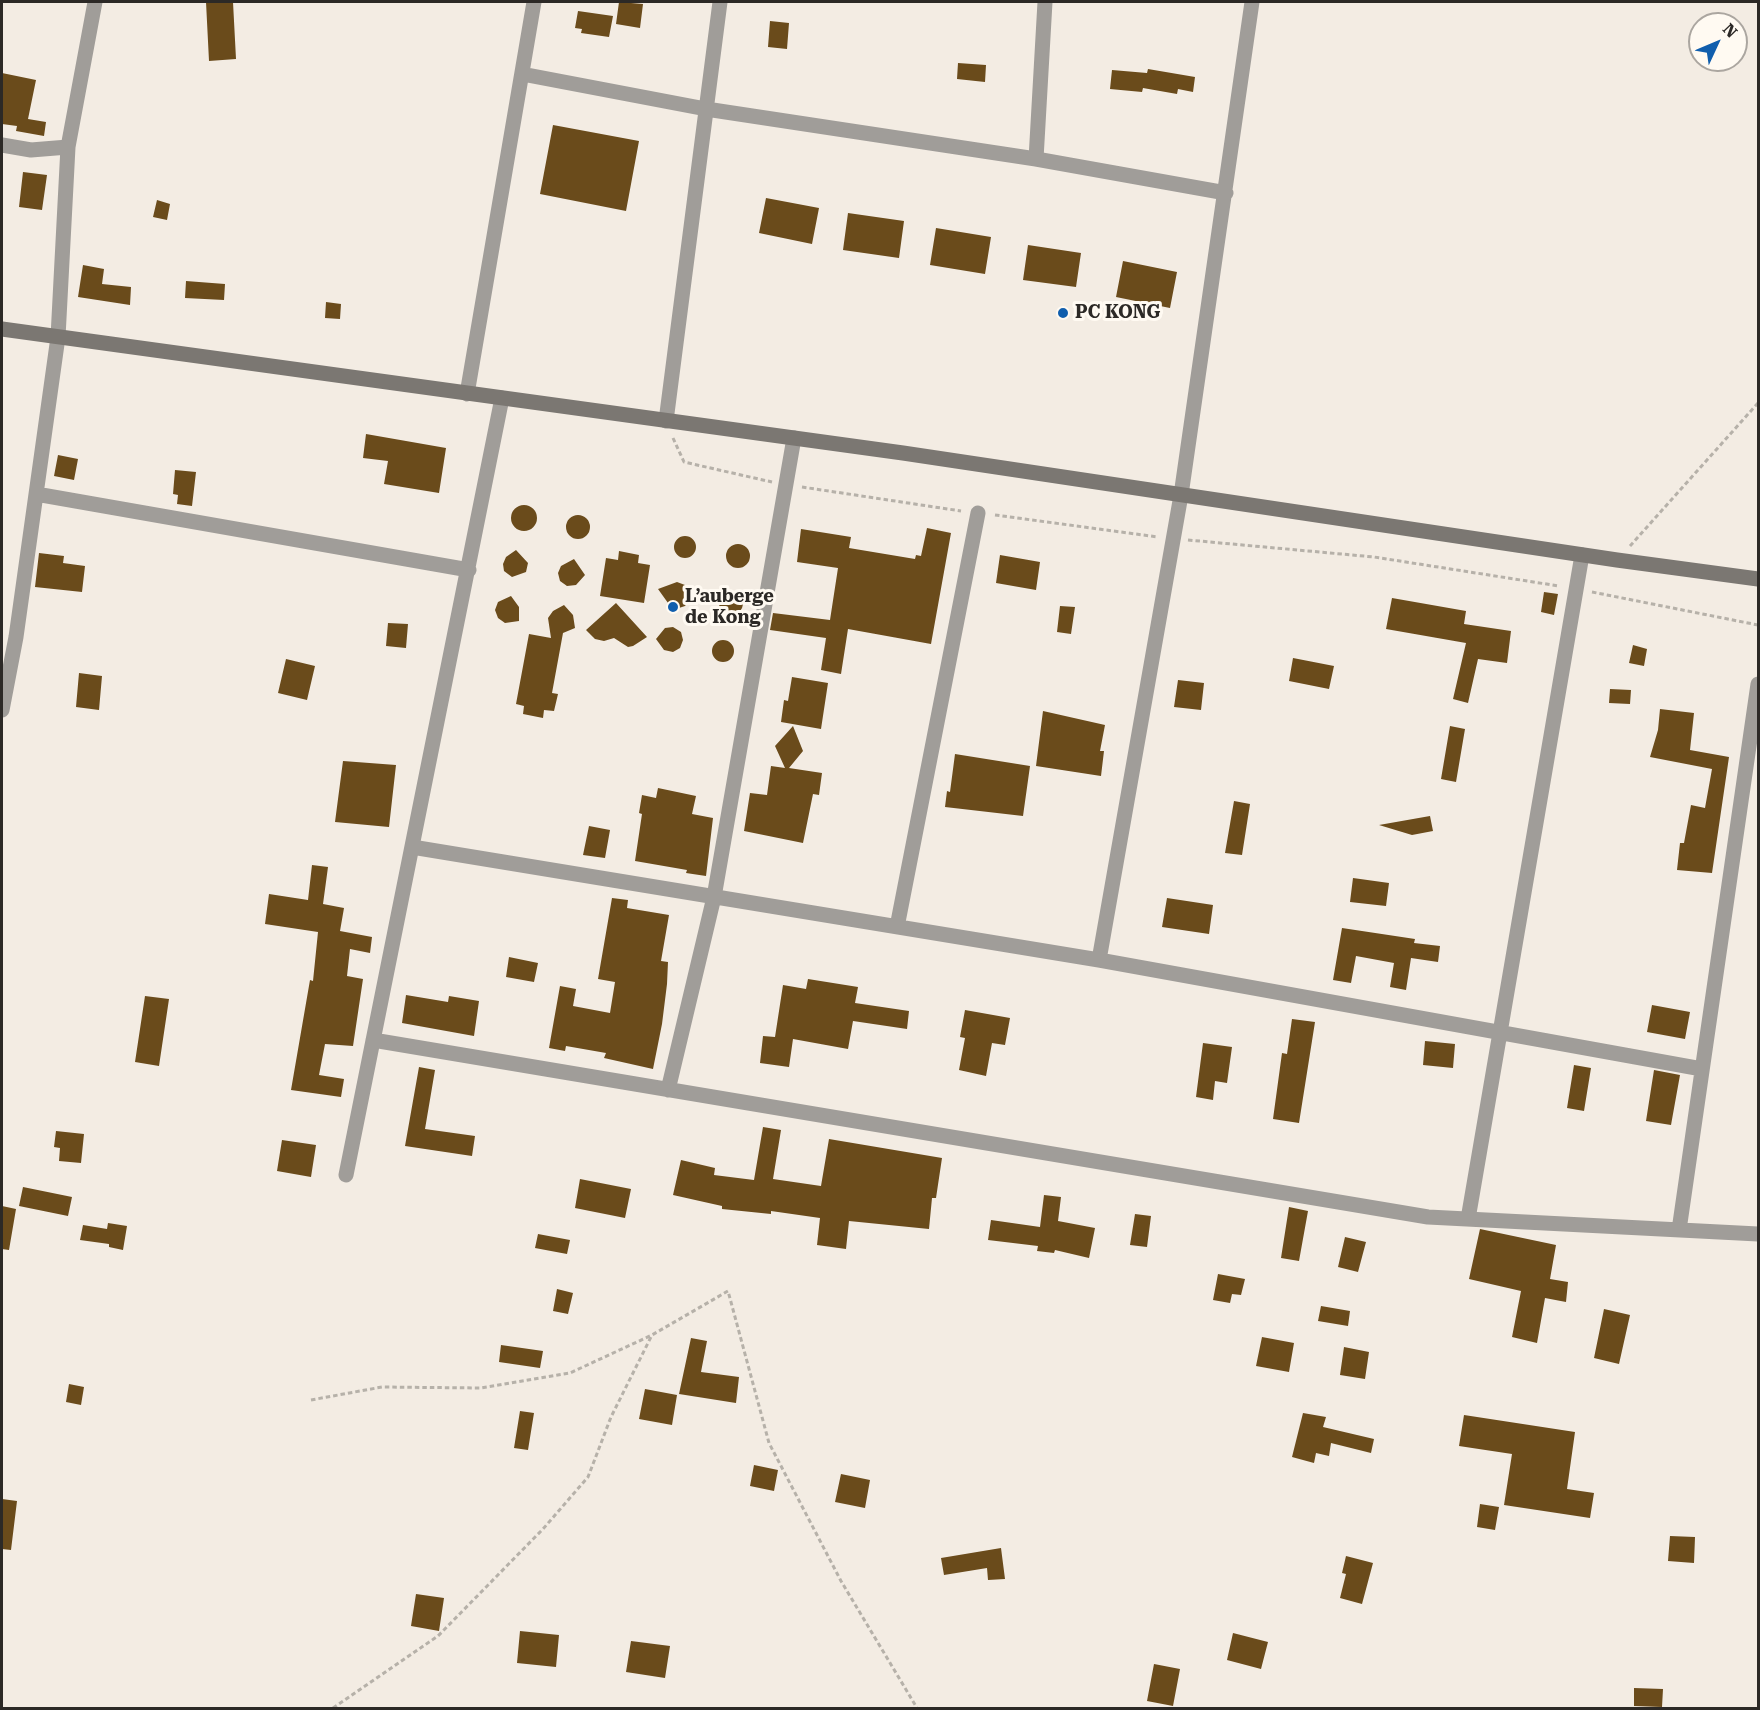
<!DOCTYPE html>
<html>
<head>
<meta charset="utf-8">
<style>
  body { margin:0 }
  #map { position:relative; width:1760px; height:1710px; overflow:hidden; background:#f3ece3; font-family:"Roboto Serif",serif }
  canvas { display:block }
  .frame { position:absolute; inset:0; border:3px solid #2c2926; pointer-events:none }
  .north { position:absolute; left:1688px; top:12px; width:60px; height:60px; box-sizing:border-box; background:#fffaf2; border:2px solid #aba6a0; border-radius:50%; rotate:46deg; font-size:16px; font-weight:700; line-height:24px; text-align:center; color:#2c2926 }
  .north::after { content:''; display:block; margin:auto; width:21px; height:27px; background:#105ead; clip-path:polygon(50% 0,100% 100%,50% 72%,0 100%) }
</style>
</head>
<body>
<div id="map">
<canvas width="1760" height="1710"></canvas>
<div class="frame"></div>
<div class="north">N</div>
</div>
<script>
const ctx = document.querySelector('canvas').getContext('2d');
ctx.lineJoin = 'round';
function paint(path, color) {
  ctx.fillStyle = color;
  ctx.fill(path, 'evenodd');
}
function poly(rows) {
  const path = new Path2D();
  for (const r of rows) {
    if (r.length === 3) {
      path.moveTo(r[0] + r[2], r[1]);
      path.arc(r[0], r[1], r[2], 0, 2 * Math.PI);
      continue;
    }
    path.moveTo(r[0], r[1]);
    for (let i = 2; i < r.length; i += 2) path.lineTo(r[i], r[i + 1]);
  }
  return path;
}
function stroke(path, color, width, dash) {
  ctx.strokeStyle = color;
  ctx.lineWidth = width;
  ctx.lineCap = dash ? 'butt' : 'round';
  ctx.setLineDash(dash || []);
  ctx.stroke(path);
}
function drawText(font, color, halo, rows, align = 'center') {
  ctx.font = font + ' "Roboto Serif",serif';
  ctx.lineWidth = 6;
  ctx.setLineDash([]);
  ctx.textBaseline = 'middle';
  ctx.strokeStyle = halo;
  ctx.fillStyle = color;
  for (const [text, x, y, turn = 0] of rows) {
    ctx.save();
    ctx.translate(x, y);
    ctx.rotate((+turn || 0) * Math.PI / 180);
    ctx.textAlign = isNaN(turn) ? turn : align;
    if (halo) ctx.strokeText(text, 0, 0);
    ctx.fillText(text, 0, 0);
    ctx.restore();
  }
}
paint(poly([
  [206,2,233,2,236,59,209,61],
  [619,2,643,4,640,28,616,24],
  [578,11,613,16,609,37,581,33,582,29,575,28],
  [770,21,789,23,787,49,768,47],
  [958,63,986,65,985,82,957,79],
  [1148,69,1195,77,1193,92,1178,89,1177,94,1143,88,1142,92,1110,89,1112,70,1147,73],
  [2,73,36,80,28,119,46,122,44,136,16,131,17,126,2,124],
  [553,125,639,141,626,211,540,194],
  [23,172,47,175,42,210,19,207],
  [766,198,819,208,812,244,759,233],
  [157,200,170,204,167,220,153,217],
  [848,213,904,221,899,258,843,250],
  [936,228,991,237,985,274,930,265],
  [1028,245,1081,253,1076,287,1023,280],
  [1123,261,1177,272,1170,308,1116,297],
  [83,265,104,269,102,284,131,287,130,305,78,297],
  [186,281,225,284,224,300,185,298],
  [326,302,341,304,340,319,325,318],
  [366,434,446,448,439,493,384,484,388,461,363,458],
  [58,455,78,459,74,480,54,476],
  [175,470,196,472,192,506,177,504,178,495,173,494],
  [524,518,13],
  [578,527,12],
  [927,528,951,533,931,644,848,629,841,674,821,670,826,638,770,630,773,613,830,620,838,568,797,562,801,529,851,537,849,548,915,559,916,555,921,556],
  [685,547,11],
  [738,556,12],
  [516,550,528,563,526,572,512,577,504,571,503,564,506,557],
  [619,551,639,555,638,563,650,565,644,603,600,596,606,558,618,560],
  [39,553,64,556,63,563,85,566,82,592,35,587],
  [1000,555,1040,562,1036,590,996,583],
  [574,559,585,575,576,585,567,586,560,581,558,573,561,566],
  [677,582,685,585,690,591,690,599,685,606,673,610,658,589],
  [731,603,12],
  [1544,592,1558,594,1554,615,1541,612],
  [511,596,519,607,519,621,505,623,498,618,495,610,498,602],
  [1392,598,1466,611,1464,624,1511,631,1507,663,1478,659,1468,703,1453,699,1466,643,1386,629],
  [616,603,647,637,633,646,628,647,614,638,604,641,595,639,586,630],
  [564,605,573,615,575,628,563,633,552,693,558,694,554,711,544,710,543,718,523,714,524,706,516,704,529,634,551,638,548,618,553,611],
  [1060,606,1075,607,1071,634,1057,632],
  [388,623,408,624,406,648,386,646],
  [673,627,681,632,683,640,680,648,673,652,664,650,656,639,665,628],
  [723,651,11],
  [1633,645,1647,649,1644,666,1629,663],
  [1293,658,1334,666,1329,689,1289,681],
  [286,659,315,666,307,700,278,693],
  [79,673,102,676,99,710,76,707],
  [792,677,828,683,821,729,781,722,784,700,788,701],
  [1178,680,1204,683,1201,710,1174,707],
  [1610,689,1631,690,1630,704,1609,703],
  [1660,709,1694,713,1690,750,1729,757,1712,873,1677,870,1680,843,1684,843,1691,805,1705,808,1712,769,1650,757,1658,730],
  [1043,711,1105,725,1100,751,1104,751,1101,776,1036,766],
  [793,726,803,751,789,768,822,773,819,795,813,794,803,843,744,831,750,793,767,795,771,766,785,768,775,746],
  [1450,726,1465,729,1456,782,1441,779],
  [955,754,1030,766,1023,816,945,807,947,791,950,792],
  [343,761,396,765,389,827,335,822],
  [658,788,696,796,692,814,713,818,706,876,686,873,687,870,635,861,642,814,639,813,642,795,656,798],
  [1234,801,1250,804,1242,855,1225,853],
  [1430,816,1433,831,1412,835,1379,825],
  [589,826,610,830,605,858,583,855],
  [312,865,328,867,323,904,344,908,340,931,372,937,370,953,350,949,347,976,363,979,353,1046,325,1044,319,1075,344,1079,341,1097,291,1090,310,980,313,981,318,932,265,924,269,894,308,900],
  [1353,878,1389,883,1386,906,1350,902],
  [612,898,628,900,627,908,669,915,661,961,668,962,667,984,662,1024,653,1069,604,1058,606,1053,566,1046,565,1051,549,1048,560,986,576,989,573,1006,610,1013,615,982,598,979],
  [1167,898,1213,905,1209,934,1162,927],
  [1342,928,1415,939,1414,943,1440,946,1438,962,1411,958,1406,990,1390,987,1394,963,1356,956,1351,983,1333,980],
  [509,957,538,963,534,982,506,977],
  [808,979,858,987,855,1003,909,1011,907,1029,853,1021,848,1049,793,1039,789,1067,760,1063,763,1036,775,1037,783,985,806,989],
  [406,995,448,1002,449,996,479,1001,474,1036,402,1023],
  [145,996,169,999,159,1066,135,1062],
  [1652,1005,1690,1012,1685,1039,1647,1032],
  [965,1010,1010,1018,1005,1045,992,1043,986,1076,959,1070,965,1038,960,1037],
  [1292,1019,1315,1022,1299,1123,1273,1119,1282,1053,1287,1054],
  [1425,1041,1455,1044,1453,1068,1423,1065],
  [1203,1043,1232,1047,1227,1083,1215,1081,1213,1100,1196,1097],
  [1574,1065,1591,1068,1584,1111,1567,1108],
  [419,1067,435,1070,425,1129,475,1136,472,1156,405,1146],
  [1654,1070,1680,1075,1671,1125,1646,1121],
  [763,1127,781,1130,773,1179,821,1186,829,1139,942,1158,936,1198,932,1198,929,1229,849,1221,846,1249,817,1245,820,1218,771,1211,771,1214,722,1209,722,1206,673,1195,681,1160,715,1168,714,1175,754,1180],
  [56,1131,84,1134,81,1163,59,1161,60,1148,54,1147],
  [282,1140,316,1145,311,1177,277,1171],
  [580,1179,631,1189,625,1218,575,1208],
  [23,1187,72,1197,68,1216,19,1206],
  [1044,1195,1061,1197,1058,1221,1095,1228,1089,1258,1055,1250,1054,1253,1037,1251,1038,1246,988,1240,991,1220,1040,1227],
  [2,1206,16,1209,9,1250,2,1249],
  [1289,1207,1308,1211,1299,1261,1281,1258],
  [1135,1214,1151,1216,1147,1247,1130,1245],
  [108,1223,127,1226,123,1250,109,1247,109,1244,80,1240,83,1225,107,1229],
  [1480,1229,1556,1245,1550,1279,1568,1282,1566,1302,1545,1298,1537,1343,1512,1337,1521,1291,1469,1279],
  [538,1234,570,1240,567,1254,535,1248],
  [1345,1237,1366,1242,1358,1272,1338,1267],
  [1218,1274,1245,1279,1241,1295,1232,1294,1230,1303,1213,1300],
  [557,1289,573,1293,568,1314,553,1311],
  [1321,1306,1350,1311,1348,1326,1318,1321],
  [1604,1309,1630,1315,1619,1364,1594,1358],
  [1262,1337,1294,1343,1289,1372,1256,1366],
  [691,1338,707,1341,701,1372,739,1377,736,1403,679,1394],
  [501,1345,543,1351,540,1368,499,1362],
  [1344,1347,1369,1352,1365,1379,1340,1375],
  [69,1384,84,1387,81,1405,66,1402],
  [645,1389,677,1395,672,1425,639,1419],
  [520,1411,534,1413,528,1450,514,1448],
  [1303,1413,1326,1417,1323,1427,1374,1439,1371,1453,1331,1443,1329,1456,1316,1453,1314,1463,1292,1457],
  [1464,1415,1575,1432,1567,1489,1594,1493,1590,1518,1504,1505,1512,1454,1459,1446],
  [754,1465,778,1470,774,1491,750,1486],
  [841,1474,870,1480,865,1508,835,1502],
  [2,1499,17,1501,11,1550,2,1549],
  [1480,1504,1499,1507,1495,1530,1477,1527],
  [1670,1536,1695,1537,1694,1563,1668,1561],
  [1001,1548,1005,1579,988,1580,987,1568,944,1575,941,1558],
  [1346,1556,1373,1563,1362,1604,1340,1598,1346,1574,1342,1573],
  [416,1594,444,1598,439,1631,411,1626],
  [520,1631,559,1635,556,1667,517,1663],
  [1233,1633,1268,1642,1261,1669,1227,1660],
  [631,1641,670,1646,665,1678,626,1672],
  [1154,1664,1180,1669,1173,1706,1147,1701],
  [1634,1688,1663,1689,1662,1707,1634,1706]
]), '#6a4b1b');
stroke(poly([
  [673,438,684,462,772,482],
  [802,487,961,511],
  [995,515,1158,537],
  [1188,540,1374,557,1559,586],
  [1630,546,1758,403],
  [1592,592,1758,625],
  [311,1400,382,1387,481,1388,570,1373,652,1335,728,1291,769,1443,841,1581,917,1708],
  [333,1708,438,1636,543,1529,588,1477,611,1417,651,1337]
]), '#b6b1a9', 3, [4.5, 3]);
stroke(poly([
  [522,74,706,109,1036,159,1226,193],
  [2,145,31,150,68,147],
  [1036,159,1045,2],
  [467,394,534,2],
  [666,421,720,2],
  [36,494,469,570],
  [2,710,16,637,58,337,68,147,95,2],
  [412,847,1099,960,1702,1069],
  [897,927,978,513],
  [1099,960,1181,495,1252,2],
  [373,1040,1428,1217,1758,1234],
  [668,1090,714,897,794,438],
  [346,1175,502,398],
  [1468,1219,1582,555],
  [1679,1230,1758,684]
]), '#a09d99', 15);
stroke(poly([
  [2,329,903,453,1617,560,1758,579]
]), '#7b7772', 15);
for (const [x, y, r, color] of [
  [1063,313,6,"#105ead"],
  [673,607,6,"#105ead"]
]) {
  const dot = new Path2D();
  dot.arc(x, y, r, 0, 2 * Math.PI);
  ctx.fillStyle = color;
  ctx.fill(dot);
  stroke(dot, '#fffaf2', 2);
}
drawText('bold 18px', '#2c2926', '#fffaf2', [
  ["PC KONG",1075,313],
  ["L’auberge",685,597],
  ["de Kong",685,618]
], 'left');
</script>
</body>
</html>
